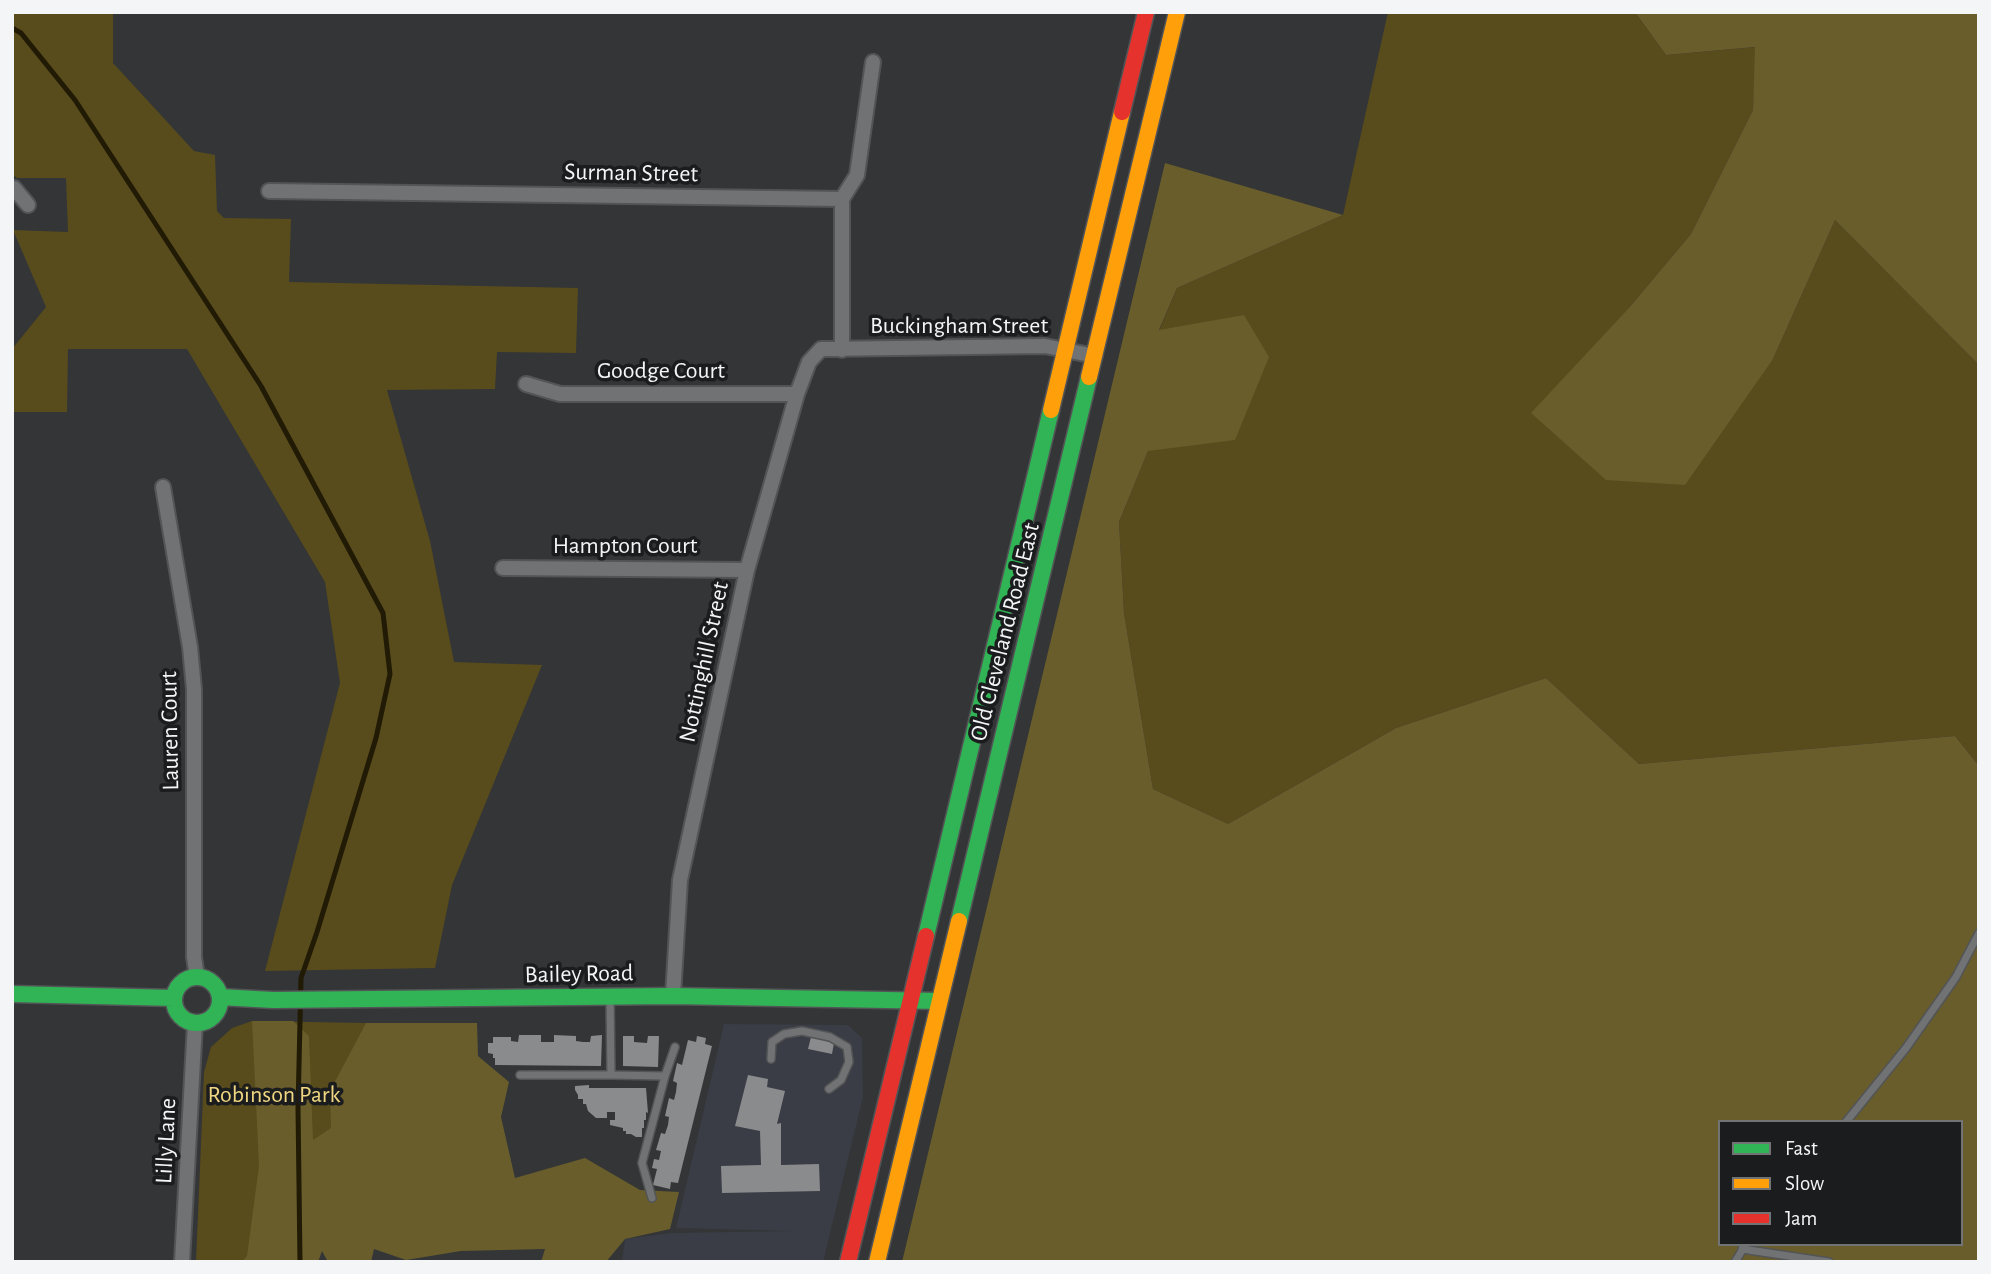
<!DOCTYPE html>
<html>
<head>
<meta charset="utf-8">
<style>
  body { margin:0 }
  #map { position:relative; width:1991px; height:1274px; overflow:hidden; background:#333537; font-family:"Alegreya Sans",sans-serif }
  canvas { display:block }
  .frame { position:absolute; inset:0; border:14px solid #f3f5f7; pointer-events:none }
  .legend { position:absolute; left:1718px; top:1120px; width:245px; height:126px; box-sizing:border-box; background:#1b1c1e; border:2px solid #717375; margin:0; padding:9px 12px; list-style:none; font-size:21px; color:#f3f5f7 }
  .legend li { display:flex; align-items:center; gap:14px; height:35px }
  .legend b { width:35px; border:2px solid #717375 }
</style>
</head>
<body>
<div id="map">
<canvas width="1991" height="1274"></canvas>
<div class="frame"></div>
<ul class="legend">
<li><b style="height:9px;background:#30b455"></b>Fast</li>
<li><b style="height:9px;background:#ff9f0a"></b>Slow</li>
<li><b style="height:9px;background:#e5322d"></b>Jam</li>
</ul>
</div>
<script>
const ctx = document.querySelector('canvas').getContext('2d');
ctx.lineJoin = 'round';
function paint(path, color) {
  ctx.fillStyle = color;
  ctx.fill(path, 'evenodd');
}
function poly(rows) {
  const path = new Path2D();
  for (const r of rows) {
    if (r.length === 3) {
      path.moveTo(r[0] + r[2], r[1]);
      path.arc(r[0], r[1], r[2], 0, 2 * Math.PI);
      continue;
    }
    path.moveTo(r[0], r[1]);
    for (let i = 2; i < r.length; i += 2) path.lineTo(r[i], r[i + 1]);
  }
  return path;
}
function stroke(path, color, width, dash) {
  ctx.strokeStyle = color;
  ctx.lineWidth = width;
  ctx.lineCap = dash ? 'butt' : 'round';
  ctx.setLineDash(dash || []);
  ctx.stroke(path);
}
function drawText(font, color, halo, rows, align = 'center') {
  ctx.font = font + ' "Alegreya Sans",sans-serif';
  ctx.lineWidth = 7;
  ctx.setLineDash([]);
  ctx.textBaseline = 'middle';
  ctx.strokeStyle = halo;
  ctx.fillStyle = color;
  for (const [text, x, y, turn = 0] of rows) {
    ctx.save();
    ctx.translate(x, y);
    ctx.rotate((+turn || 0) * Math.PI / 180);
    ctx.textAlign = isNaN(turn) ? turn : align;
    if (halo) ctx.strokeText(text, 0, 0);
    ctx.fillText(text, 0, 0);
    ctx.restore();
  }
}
paint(poly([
  [724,1024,848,1025,862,1038,863,1097,823,1262,622,1262,625,1239,671,1233,794,1231,676,1228]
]), '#3a3d45');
paint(poly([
  [12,12,113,12,113,63,194,151,215,155,217,211,224,218,291,219,289,282,578,288,576,353,497,352,495,389,387,390,430,541,454,662,542,665,452,885,435,968,265,971,340,683,325,582,187,349,68,349,67,412,12,412,12,349,46,307,13,230,68,232,66,178,17,178,12,174],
  [1388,12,1635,12,1666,55,1756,47,1753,110,1691,234,1628,309,1773,359,1835,220,1979,365,1979,766,1955,736,1639,764,1546,678,1396,728,1228,824,1153,789,1124,613,1119,522,1148,451,1159,331,1177,288,1343,215],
  [252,1021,366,1023,308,1262,196,1262,204,1072,211,1047,232,1028]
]), '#584b1c');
paint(poly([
  [1635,12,1979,12,1979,365,1835,220,1773,359,1685,485,1606,480,1531,413,1628,309,1691,234,1753,110,1755,47,1666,55],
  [1165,163,1343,215,1177,288,1159,330,1244,315,1269,357,1235,440,1148,451,1119,522,1124,613,1153,789,1228,824,1396,728,1546,678,1639,764,1955,736,1979,766,1979,1262,902,1262],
  [1720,1122,1961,1122,1961,1244,1720,1244],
  [252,1021,293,1021,309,1036,313,1140,331,1128,330,1091,366,1023,477,1023,478,1056,509,1082,501,1117,515,1178,585,1158,640,1190,679,1192,670,1229,625,1239,606,1262,541,1262,545,1249,461,1251,406,1260,374,1249,371,1262,328,1262,322,1251,318,1262,242,1262,247,1256,259,1166]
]), '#695d2b');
stroke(poly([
  [12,28,21,33,75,100,261,386,383,613,390,674,376,738,317,932,301,978,298,1108,300,1262]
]), '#211a05', 5);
paint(poly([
  [519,1035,541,1035,541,1042,554,1042,554,1035,576,1036,576,1041,583,1042,590,1042,591,1036,602,1035,601,1066,495,1065,495,1058,493,1058,493,1054,488,1053,488,1043,493,1043,493,1037,511,1037,511,1041,518,1042],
  [623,1036,634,1036,634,1042,647,1043,648,1036,659,1036,658,1067,623,1066],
  [697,1036,706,1038,705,1044,712,1046,678,1183,671,1182,670,1189,653,1185,657,1169,652,1168,654,1159,659,1160,661,1151,656,1150,661,1133,665,1134,668,1125,669,1117,665,1116,669,1098,674,1100,676,1092,677,1083,673,1081,677,1063,682,1065,688,1040,696,1042],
  [811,1037,834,1043,832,1054,808,1049],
  [748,1075,768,1079,767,1087,785,1091,777,1124,781,1123,781,1165,819,1164,820,1191,722,1193,721,1166,761,1165,760,1131,735,1126],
  [589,1085,589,1088,646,1088,648,1113,646,1112,646,1120,644,1120,644,1128,642,1128,642,1137,636,1137,631,1134,626,1134,626,1131,623,1131,623,1128,610,1125,610,1120,615,1120,615,1112,607,1112,607,1118,596,1118,588,1111,586,1104,583,1104,583,1099,578,1099,578,1095,575,1090,575,1086]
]), '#8a8b8d');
const lane = poly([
  [771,1059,772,1042,784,1034,802,1031,830,1037,847,1047,849,1062,841,1080,829,1089],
  [520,1075,611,1075,610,997],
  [611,1075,665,1076],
  [1846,1122,1906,1048,1956,977,1979,933],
  [652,1198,642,1163,665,1076,675,1047],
  [1742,1249,1829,1262],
  [1735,1262,1746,1244]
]);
const street = poly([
  [12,188,14,188,28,205],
  [269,191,842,199,842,350],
  [842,199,857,175,873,62],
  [526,384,560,394,797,394],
  [163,487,190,647,194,689,194,957,197,977],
  [503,568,747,570],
  [673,996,680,880,747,570,797,394,809,362,821,349,1045,346,1095,356],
  [182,1262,195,1023]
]);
const fast = poly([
  [959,921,1089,377],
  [926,936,1051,410],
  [197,1000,23],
  [12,994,174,998],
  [220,997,273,1000,673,996,939,1001]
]);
const slow = poly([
  [1089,377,1177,12],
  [1051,410,1122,112],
  [877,1262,959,921]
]);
const jam = poly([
  [1122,112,1146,12],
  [848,1262,926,936]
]);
stroke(lane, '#535456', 10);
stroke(street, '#535456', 18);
stroke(fast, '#535456', 19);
stroke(slow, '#535456', 19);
stroke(jam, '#535456', 19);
stroke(lane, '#717273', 7);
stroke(street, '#717273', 14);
stroke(fast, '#30b455', 16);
stroke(slow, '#ff9f0a', 16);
stroke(jam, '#e5322d', 16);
drawText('24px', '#f3f5f7', '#1b1c1e', [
  ["Surman Street",631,173,1],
  ["Buckingham Street",959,326],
  ["Goodge Court",661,371],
  ["Hampton Court",625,546],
  ["Old Cleveland Road East",1005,632,-76],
  ["Nottinghill Street",704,662,-78],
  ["Lauren Court",170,731,-91],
  ["Bailey Road",579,974,-1],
  ["Lilly Lane",166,1141,-87]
]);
drawText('24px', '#efd781', '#1b1c1e', [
  ["Robinson Park",274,1095]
]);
</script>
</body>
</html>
